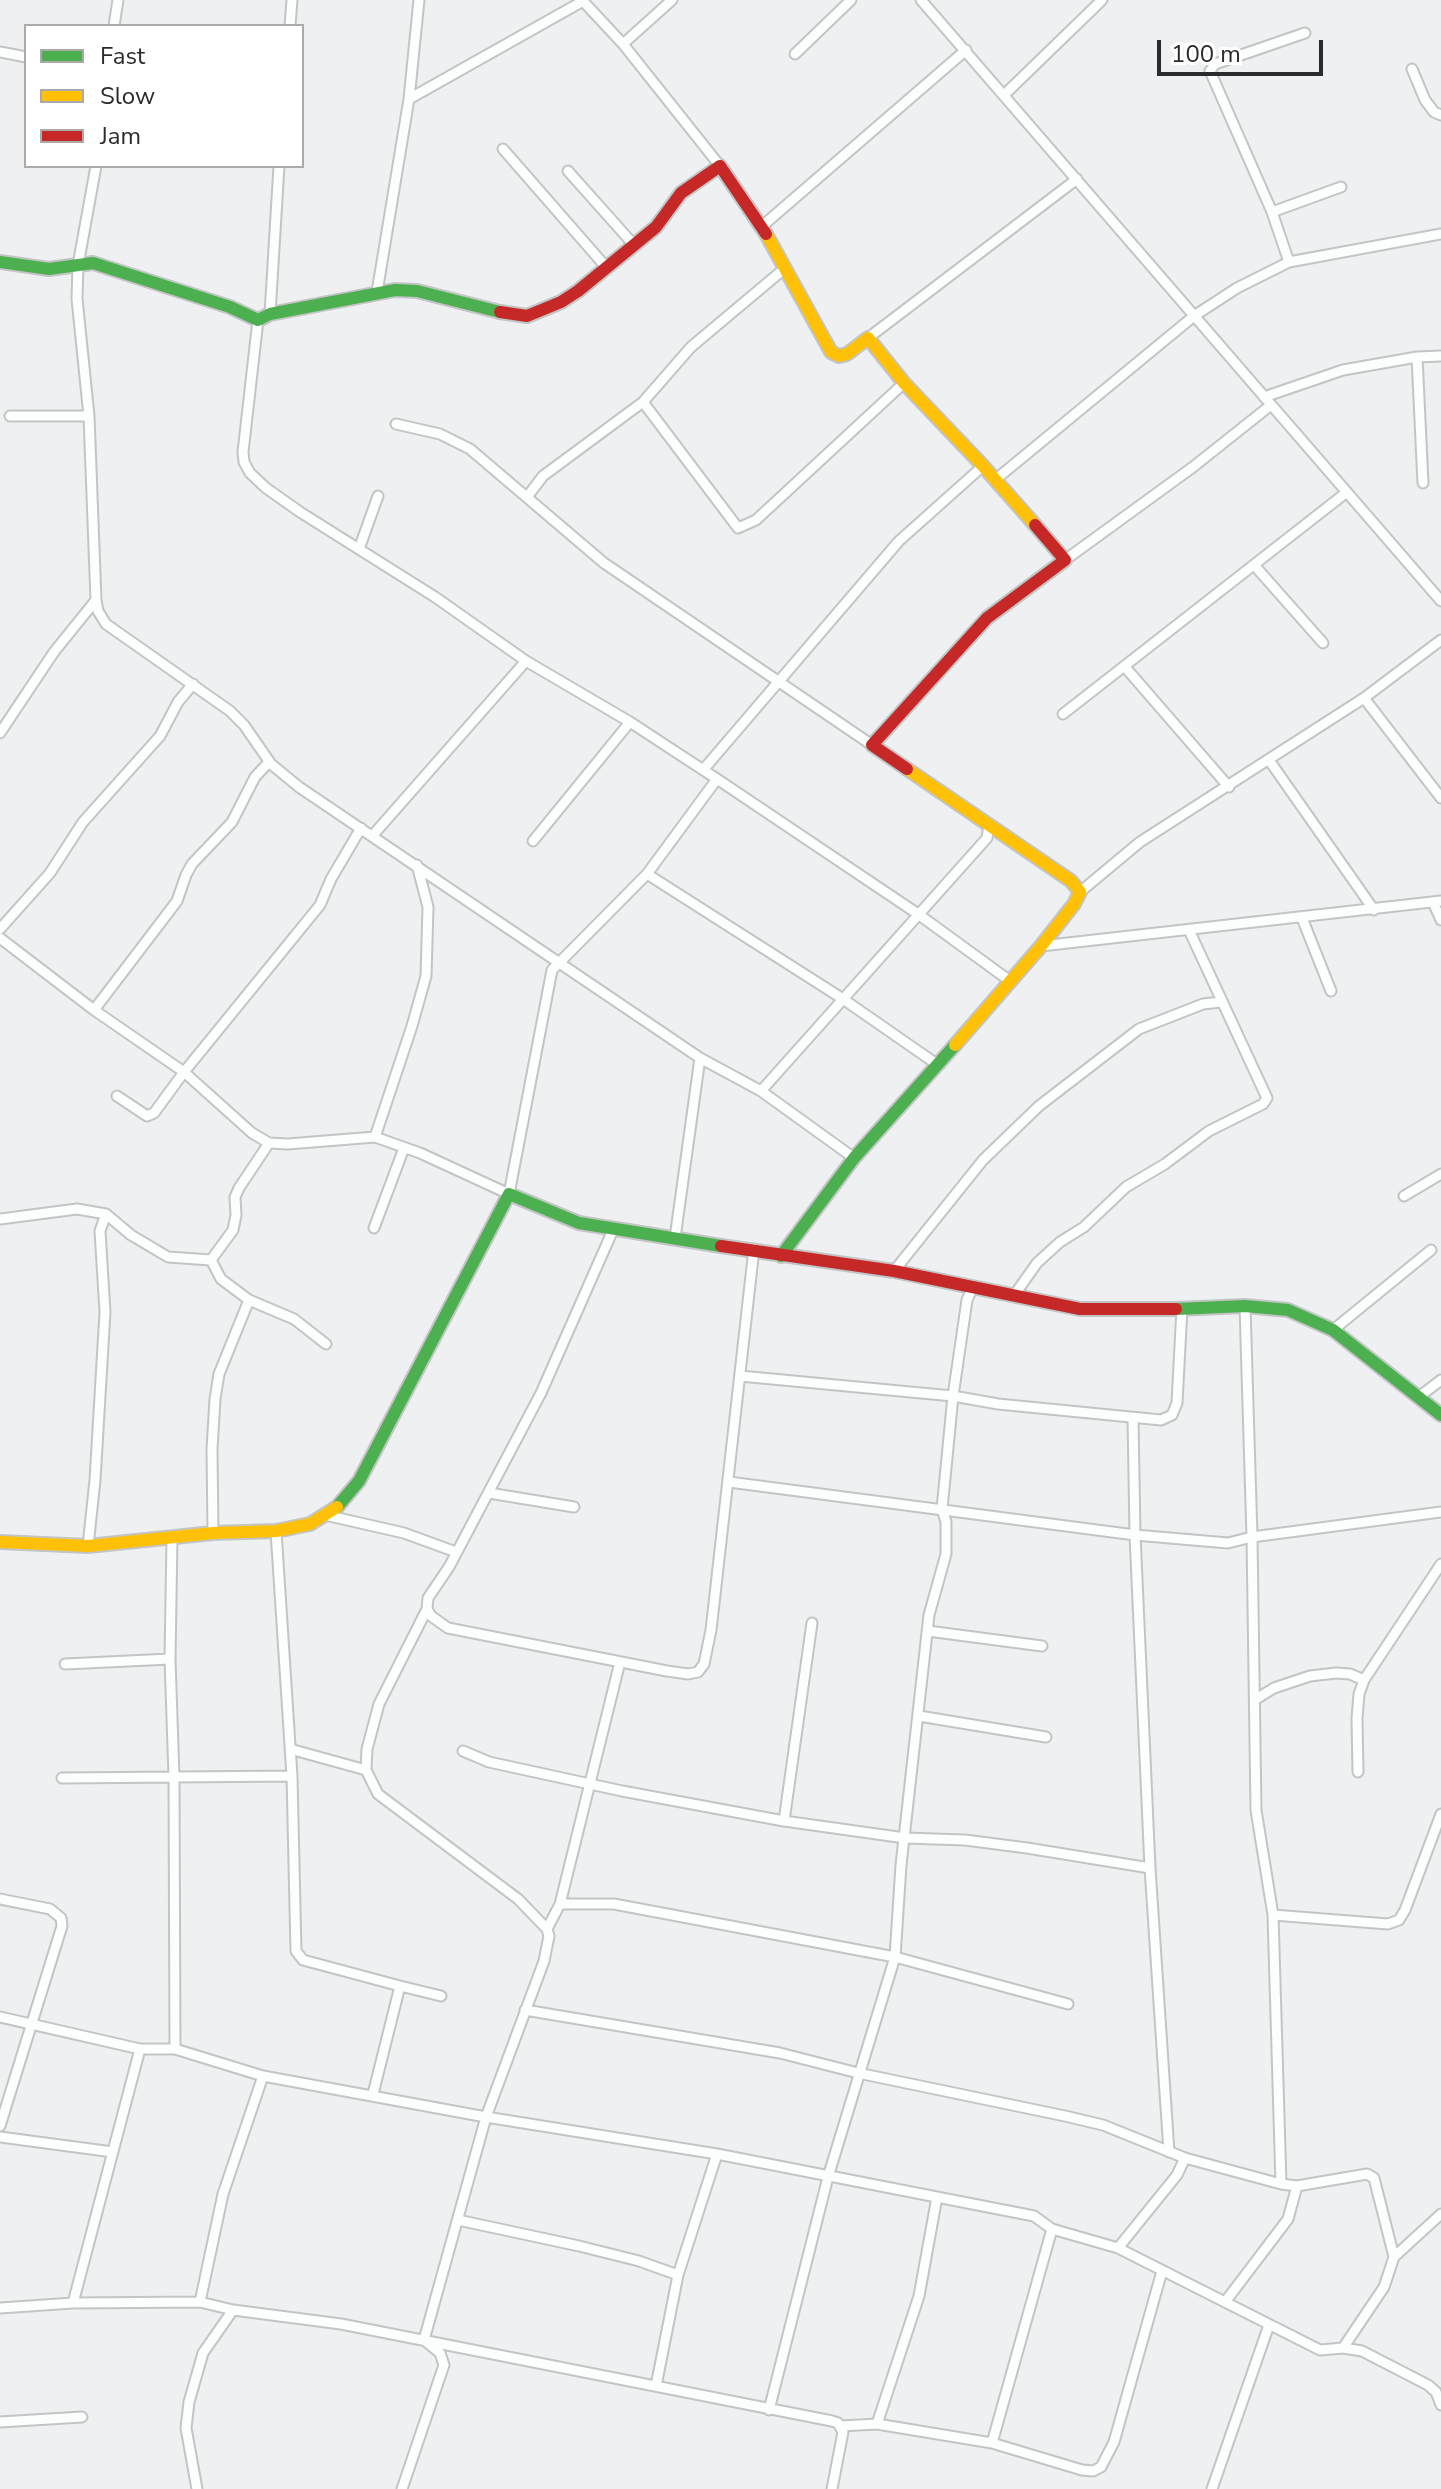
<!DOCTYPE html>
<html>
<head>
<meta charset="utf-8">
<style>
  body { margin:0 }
  #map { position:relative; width:1441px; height:2489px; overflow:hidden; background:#eef0f2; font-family:"Nunito Sans",sans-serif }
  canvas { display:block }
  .legend { position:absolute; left:24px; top:24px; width:280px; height:144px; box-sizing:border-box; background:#fff; border:2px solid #aaaaab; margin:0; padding:10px 14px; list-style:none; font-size:24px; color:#2a2b2c }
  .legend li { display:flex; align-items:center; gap:16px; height:40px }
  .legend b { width:40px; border:2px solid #aaaaab }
  .scale { position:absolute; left:1157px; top:40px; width:166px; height:36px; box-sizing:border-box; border:4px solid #2a2b2c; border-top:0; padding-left:10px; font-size:24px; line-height:28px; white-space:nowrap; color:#2a2b2c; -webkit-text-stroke:6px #fff; paint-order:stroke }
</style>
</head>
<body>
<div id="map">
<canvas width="1441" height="2489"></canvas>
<ul class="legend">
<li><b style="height:10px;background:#4caf50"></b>Fast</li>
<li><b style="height:10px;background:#ffc107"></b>Slow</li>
<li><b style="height:10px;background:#c62828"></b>Jam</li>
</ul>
<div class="scale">100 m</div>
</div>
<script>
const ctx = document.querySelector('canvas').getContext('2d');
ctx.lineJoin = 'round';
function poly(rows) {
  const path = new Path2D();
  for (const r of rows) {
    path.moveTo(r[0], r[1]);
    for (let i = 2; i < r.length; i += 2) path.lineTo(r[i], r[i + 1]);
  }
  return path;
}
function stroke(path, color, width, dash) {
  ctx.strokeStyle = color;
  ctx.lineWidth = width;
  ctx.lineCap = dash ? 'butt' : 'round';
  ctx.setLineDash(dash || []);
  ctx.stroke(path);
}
const street = poly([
  [582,0,623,44,720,166],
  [921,0,1441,601],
  [114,26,118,0],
  [290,26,292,0],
  [623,44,672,0],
  [0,52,26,57],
  [795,54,851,0],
  [1412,69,1425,100,1434,112,1441,115],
  [1004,95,1102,0],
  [409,99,583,1],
  [503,149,606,267],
  [96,166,78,265,77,299,89,416,96,600,98,611,106,624,230,711,244,725,271,764,299,787,700,1058,761,1091,854,1158],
  [568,171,634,245],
  [1272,212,1341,187],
  [760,228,966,50],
  [1289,262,1272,212,1210,71,1215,64,1305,33],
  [377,292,409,99,419,0],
  [270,314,279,166],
  [258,320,243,452,244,462,250,473,266,488,300,512,435,597,526,661,630,722,717,779,918,914,1010,981],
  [868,338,1077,179],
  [1417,357,1423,483],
  [1264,397,1343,370,1417,357,1441,356],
  [643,402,738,528,756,520,904,383],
  [10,416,89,416],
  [396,424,440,434,470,449,604,563,872,745],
  [995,480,1194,316,1237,288,1289,262,1441,234],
  [527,497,543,476,643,402,691,347,784,269],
  [359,549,378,496],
  [1065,560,1193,467,1271,405],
  [1254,565,1323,643],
  [1125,667,1229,787],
  [1364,698,1441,798],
  [1063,714,1347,492],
  [0,733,54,652,96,600],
  [1269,760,1374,910],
  [703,770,899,541,983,466],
  [373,835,526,661],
  [533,841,630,722],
  [647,874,843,999,938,1065],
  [1080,892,1140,842,1364,698,1441,640],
  [1433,902,1441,920],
  [1302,918,1331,991],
  [0,929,50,873,83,822,160,736,178,702,193,684],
  [0,938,94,1010,184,1072,252,1133,269,1143,288,1144,375,1137,420,1153,509,1194,552,970,647,874,717,779],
  [1041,946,1441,901],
  [94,1010,177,901,186,875,192,864,232,822,255,777,269,762,271,764],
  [761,1091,987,838,989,825],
  [117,1096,147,1116,154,1113,184,1072,320,905,331,879,361,828],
  [375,1137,412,1026,426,976,428,907,417,865],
  [1404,1196,1441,1174],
  [0,1219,77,1209,106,1214,131,1235,168,1257,211,1260,233,1230,236,1215,235,1197,239,1188,269,1143],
  [374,1228,404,1148],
  [675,1238,700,1058],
  [211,1260,221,1279,249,1300,294,1319,326,1344],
  [894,1271,983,1160,1039,1106,1139,1029,1203,1004,1221,1002],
  [1015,1294,1037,1263,1060,1242,1084,1227,1126,1187,1165,1164,1209,1131,1263,1104,1267,1098,1189,930],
  [1245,1306,1252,1537,1256,1810,1273,1915,1281,2184],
  [1333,1330,1431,1250],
  [740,1376,953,1396,998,1404,1161,1420,1172,1415,1177,1403,1182,1308],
  [1420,1396,1441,1380],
  [1133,1418,1135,1535,1150,1868,1169,2152],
  [729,1482,1135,1535,1228,1543,1252,1537,1441,1512],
  [489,1493,574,1507],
  [325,1515,404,1533,456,1552],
  [276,1531,292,1776,296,1951,303,1960,400,1986],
  [213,1533,212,1449,215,1399,219,1374,249,1300],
  [172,1538,170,1659,174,1777,175,2049],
  [88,1546,95,1480,105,1312,100,1231,106,1214],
  [427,1609,431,1616,448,1628,667,1671,688,1674,698,1672,704,1664,711,1630,754,1249],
  [928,1631,1042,1646],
  [65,1664,170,1659],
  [1256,1699,1274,1688,1310,1676,1336,1673,1350,1674,1364,1680],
  [919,1716,1046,1737],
  [290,1749,366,1770],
  [463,1751,489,1762,622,1791,784,1821,905,1838,965,1840,1027,1848,1150,1868],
  [1358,1772,1357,1718,1359,1694,1364,1680,1441,1564],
  [62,1778,292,1776],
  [784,1821,812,1623],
  [0,1899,50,1909,61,1918,62,1926,0,2126],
  [560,1904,614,1904,895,1957,1068,2004],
  [1273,1915,1388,1924,1399,1920,1405,1910,1441,1814],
  [547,1929,518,1899,378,1794,366,1770,367,1749,379,1704,427,1609,428,1598,449,1567,541,1393,613,1230],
  [525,2010,780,2053,858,2073,1065,2116,1103,2125,1185,2158,1281,2184,1297,2186,1367,2174,1374,2178,1394,2257,1384,2287,1343,2348],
  [0,2017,140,2049,175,2049,263,2076,486,2117,717,2154,1034,2216,1052,2229,1118,2248,1320,2350,1343,2348,1362,2351,1428,2385,1436,2392,1441,2405],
  [373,2094,400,1986,441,1996],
  [0,2137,113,2152],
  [458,2220,579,2246,639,2261,678,2275],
  [1118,2248,1177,2175,1185,2158],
  [1394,2257,1441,2214],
  [200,2302,223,2194,263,2076],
  [1225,2302,1288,2219,1297,2186],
  [73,2303,140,2049],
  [0,2308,73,2303,200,2302,233,2310,341,2324,832,2421,838,2423,843,2432,832,2489],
  [656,2386,678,2275,717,2154],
  [769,2410,828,2177,895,1957,901,1865,929,1615,946,1554,946,1522,942,1509,953,1396,967,1300,973,1287],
  [0,2422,82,2417],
  [877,2424,919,2296,937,2197],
  [841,2426,877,2424,992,2443,1082,2470,1093,2471,1101,2467,1114,2442,1162,2271],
  [992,2443,1052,2229],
  [197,2489,186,2428,189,2402,203,2353,233,2310],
  [402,2489,444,2365,440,2353,424,2340,486,2117,544,1961,549,1936,547,1929,560,1904,620,1662],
  [1212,2489,1269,2325]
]);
const fast = poly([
  [0,262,49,269,93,263,230,307,258,320,270,314,395,290,417,291,500,312],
  [781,1256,854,1158,955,1045],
  [1176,1309,1245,1306,1288,1310,1333,1330,1441,1415],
  [337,1507,359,1481,509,1194,579,1223,721,1246]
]);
const slow = poly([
  [766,234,831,352,839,356,847,354,868,338,904,383,983,466,1035,525],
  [907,769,1071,881,1080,892,1074,904,1041,946,955,1045],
  [0,1542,88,1546,213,1533,276,1531,310,1524,337,1507]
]);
const jam = poly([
  [500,312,527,316,561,302,578,291,656,227,681,193,720,166,766,234],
  [907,769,872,745,987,618,1065,560,1035,525],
  [721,1246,894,1271,1080,1309,1176,1309]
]);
stroke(street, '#c3c5c5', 13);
stroke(fast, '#c3c5c5', 16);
stroke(slow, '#c3c5c5', 16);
stroke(jam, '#c3c5c5', 16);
stroke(street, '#fcfdfd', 9);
stroke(fast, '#4caf50', 12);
stroke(slow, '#ffc107', 12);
stroke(jam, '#c62828', 12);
</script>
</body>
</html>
